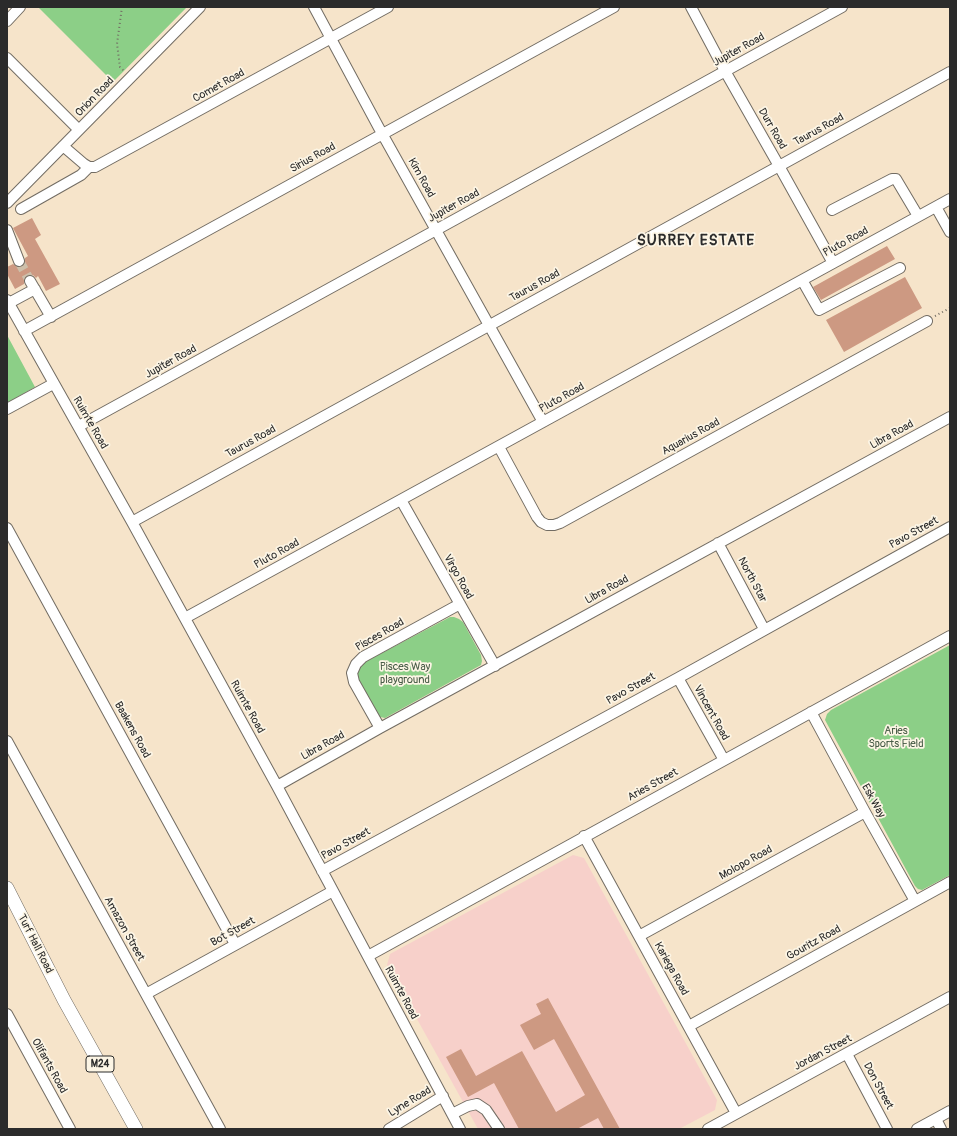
<!DOCTYPE html>
<html>
<head>
<meta charset="utf-8">
<style>
  body { margin:0 }
  #map { position:relative; width:957px; height:1136px; overflow:hidden; background:#f6e4ca; font-family:Pangolin,sans-serif }
  canvas { display:block }
  .frame { position:absolute; inset:0; border:8px solid #2b2b2b; pointer-events:none }
</style>
</head>
<body>
<div id="map">
<canvas width="957" height="1136"></canvas>
<div class="frame"></div>
</div>
<script>
const ctx = document.querySelector('canvas').getContext('2d');
ctx.lineJoin = 'round';
function paint(path, color) {
  ctx.fillStyle = color;
  ctx.fill(path, 'evenodd');
}
function poly(rows) {
  const path = new Path2D();
  for (const r of rows) {
    path.moveTo(r[0], r[1]);
    for (let i = 2; i < r.length; i += 2) path.lineTo(r[i], r[i + 1]);
  }
  return path;
}
function stroke(path, color, width, dash) {
  ctx.strokeStyle = color;
  ctx.lineWidth = width;
  ctx.lineCap = dash ? 'butt' : 'round';
  ctx.setLineDash(dash || []);
  ctx.stroke(path);
}
function drawText(font, color, halo, rows, align = 'center') {
  ctx.font = font + ' Pangolin,sans-serif';
  ctx.lineWidth = 3.5;
  ctx.setLineDash([]);
  ctx.textBaseline = 'middle';
  ctx.strokeStyle = halo;
  ctx.fillStyle = color;
  for (const [text, x, y, turn = 0] of rows) {
    ctx.save();
    ctx.translate(x, y);
    ctx.rotate((+turn || 0) * Math.PI / 180);
    ctx.textAlign = isNaN(turn) ? turn : align;
    if (halo) ctx.strokeText(text, 0, 0);
    ctx.fillText(text, 0, 0);
    ctx.restore();
  }
}
paint(poly([
  [573,855,584,858,717,1100,715,1110,679,1129,478,1129,387,965,390,954]
]), '#f7d0ca');
paint(poly([
  [38,7,187,7,113,82],
  [7,335,35,387,7,403],
  [450,617,454,617,459,619,463,622,481,655,482,661,481,665,385,718,380,717,376,713,358,679,357,674,359,669,365,662],
  [950,645,950,875,922,890,918,889,915,886,825,720,827,714,831,710]
]), '#8ccf87');
paint(poly([
  [32,218,41,235,35,239,60,284,46,291,38,276,36,278,33,275,27,275,24,278,24,284,15,289,7,274,7,267,13,264,18,267,22,267,25,262,25,258,28,256,13,228],
  [887,246,895,259,821,300,813,287],
  [905,277,922,308,844,352,826,320],
  [548,998,620,1129,604,1129,598,1118,577,1129,519,1129,494,1083,468,1097,446,1057,461,1049,476,1076,522,1051,556,1112,585,1095,554,1039,534,1050,520,1025,541,1014,536,1004]
]), '#cd9982');
stroke(poly([
  [19,261,30,281]
]), '#cdbfaa', 10, [10, 5]);
const minor = poly([
  [314,7,379,128,543,422],
  [691,7,725,71,779,166,833,263],
  [7,21,20,7],
  [7,58,79,130],
  [63,146,84,164,89,167,95,167,388,7],
  [7,203,200,7],
  [936,207,950,232],
  [21,209,81,175,89,167],
  [832,210,892,179,896,179,918,216],
  [7,230,19,261],
  [802,280,819,310,900,268],
  [30,281,51,317],
  [7,300,132,522,277,786,460,1129],
  [9,303,35,289],
  [24,331,614,7],
  [7,409,53,384],
  [79,426,842,7],
  [499,447,537,517,541,522,547,525,554,525,560,523,927,321],
  [401,500,495,666],
  [132,522,950,72],
  [7,528,235,944],
  [718,543,764,629],
  [185,618,950,199],
  [678,678,724,760],
  [811,712,865,812,915,901],
  [380,728,354,682,352,673,356,664,363,657,460,604],
  [7,741,220,1129],
  [277,786,380,728,950,417],
  [584,836,736,1113],
  [322,871,678,678,950,527],
  [639,936,865,812],
  [368,956,950,636],
  [146,994,333,891],
  [7,1014,70,1129],
  [689,1026,950,882],
  [847,1054,887,1129],
  [452,1114,468,1106,477,1104,486,1110,499,1129],
  [936,1119,941,1129],
  [389,1129,443,1096],
  [708,1129,950,997],
  [917,1129,950,1111]
]);
const major = poly([
  [7,888,64,1000,136,1129]
]);
stroke(minor, '#726c63', 12);
stroke(major, '#726c63', 14);
stroke(poly([
  [122,7,117,44,120,67,124,71],
  [935,316,950,308]
]), '#726c63', 2, [1, 3]);
stroke(minor, '#fff', 10);
stroke(major, '#fff', 13);
for (const [x, y, w] of [
  [100,1064,28]
]) {
  const box = new Path2D();
  box.roundRect(x - w / 2, y - 8, w, 16, 3);
  ctx.fillStyle = '#fcf5e5';
  ctx.fill(box);
  stroke(box, '#2b2b2b', 1);
}
drawText('bold 10px', '#2b2b2b', null, [
  ["M24",100,1064]
]);
drawText('11px', '#2b2b2b', '#fcf5e5', [
  ["Jupiter Road",739,50,-29],
  ["Comet Road",219,86,-29],
  ["Orion Road",95,97,-46],
  ["Durr Road",772,129,60],
  ["Taurus Road",819,130,-29],
  ["Sirius Road",313,158,-29],
  ["Kim Road",421,178,61],
  ["Jupiter Road",454,206,-29],
  ["Pluto Road",846,242,-29],
  ["Taurus Road",535,286,-29],
  ["Jupiter Road",171,362,-29],
  ["Pluto Road",562,398,-29],
  ["Ruimte Road",90,423,60],
  ["Libra Road",892,435,-29],
  ["Aquarius Road",691,437,-29],
  ["Taurus Road",251,442,-29],
  ["Pavo Street",914,533,-29],
  ["Pluto Road",277,554,-29],
  ["Virgo Road",458,577,61],
  ["North Star",752,580,62],
  ["Libra Road",607,590,-29],
  ["Pisces Road",380,635,-30],
  ["Pavo Street",631,689,-29],
  ["Ruimte Road",247,707,61],
  ["Vincent Road",711,713,61],
  ["Baakens Road",132,730,61],
  ["Libra Road",323,746,-29],
  ["Aries Street",653,785,-29],
  ["Esk Way",873,801,61],
  ["Pavo Street",346,844,-29],
  ["Molopo Road",746,863,-29],
  ["Amazon Street",124,929,61],
  ["Bot Street",233,932,-29],
  ["Gouritz Road",814,943,-29],
  ["Turf Hall Road",35,944,63],
  ["Kariega Road",671,969,61],
  ["Ruimte Road",401,993,62],
  ["Jordan Street",823,1053,-28],
  ["Olifants Road",49,1066,61],
  ["Don Street",878,1086,62],
  ["Lyne Road",410,1102,-31]
]);
drawText('11px', '#485c47', '#fcf5e5', [
  ["Pisces Way",405,667],
  ["playground",405,680],
  ["Aries",896,731],
  ["Sports Field",896,744]
]);
ctx.letterSpacing = '1px';
drawText('bold 15px', '#2b2b2b', '#fcf5e5', [
  ["SURREY ESTATE",696,241]
]);
ctx.letterSpacing = '0px';
</script>
</body>
</html>
